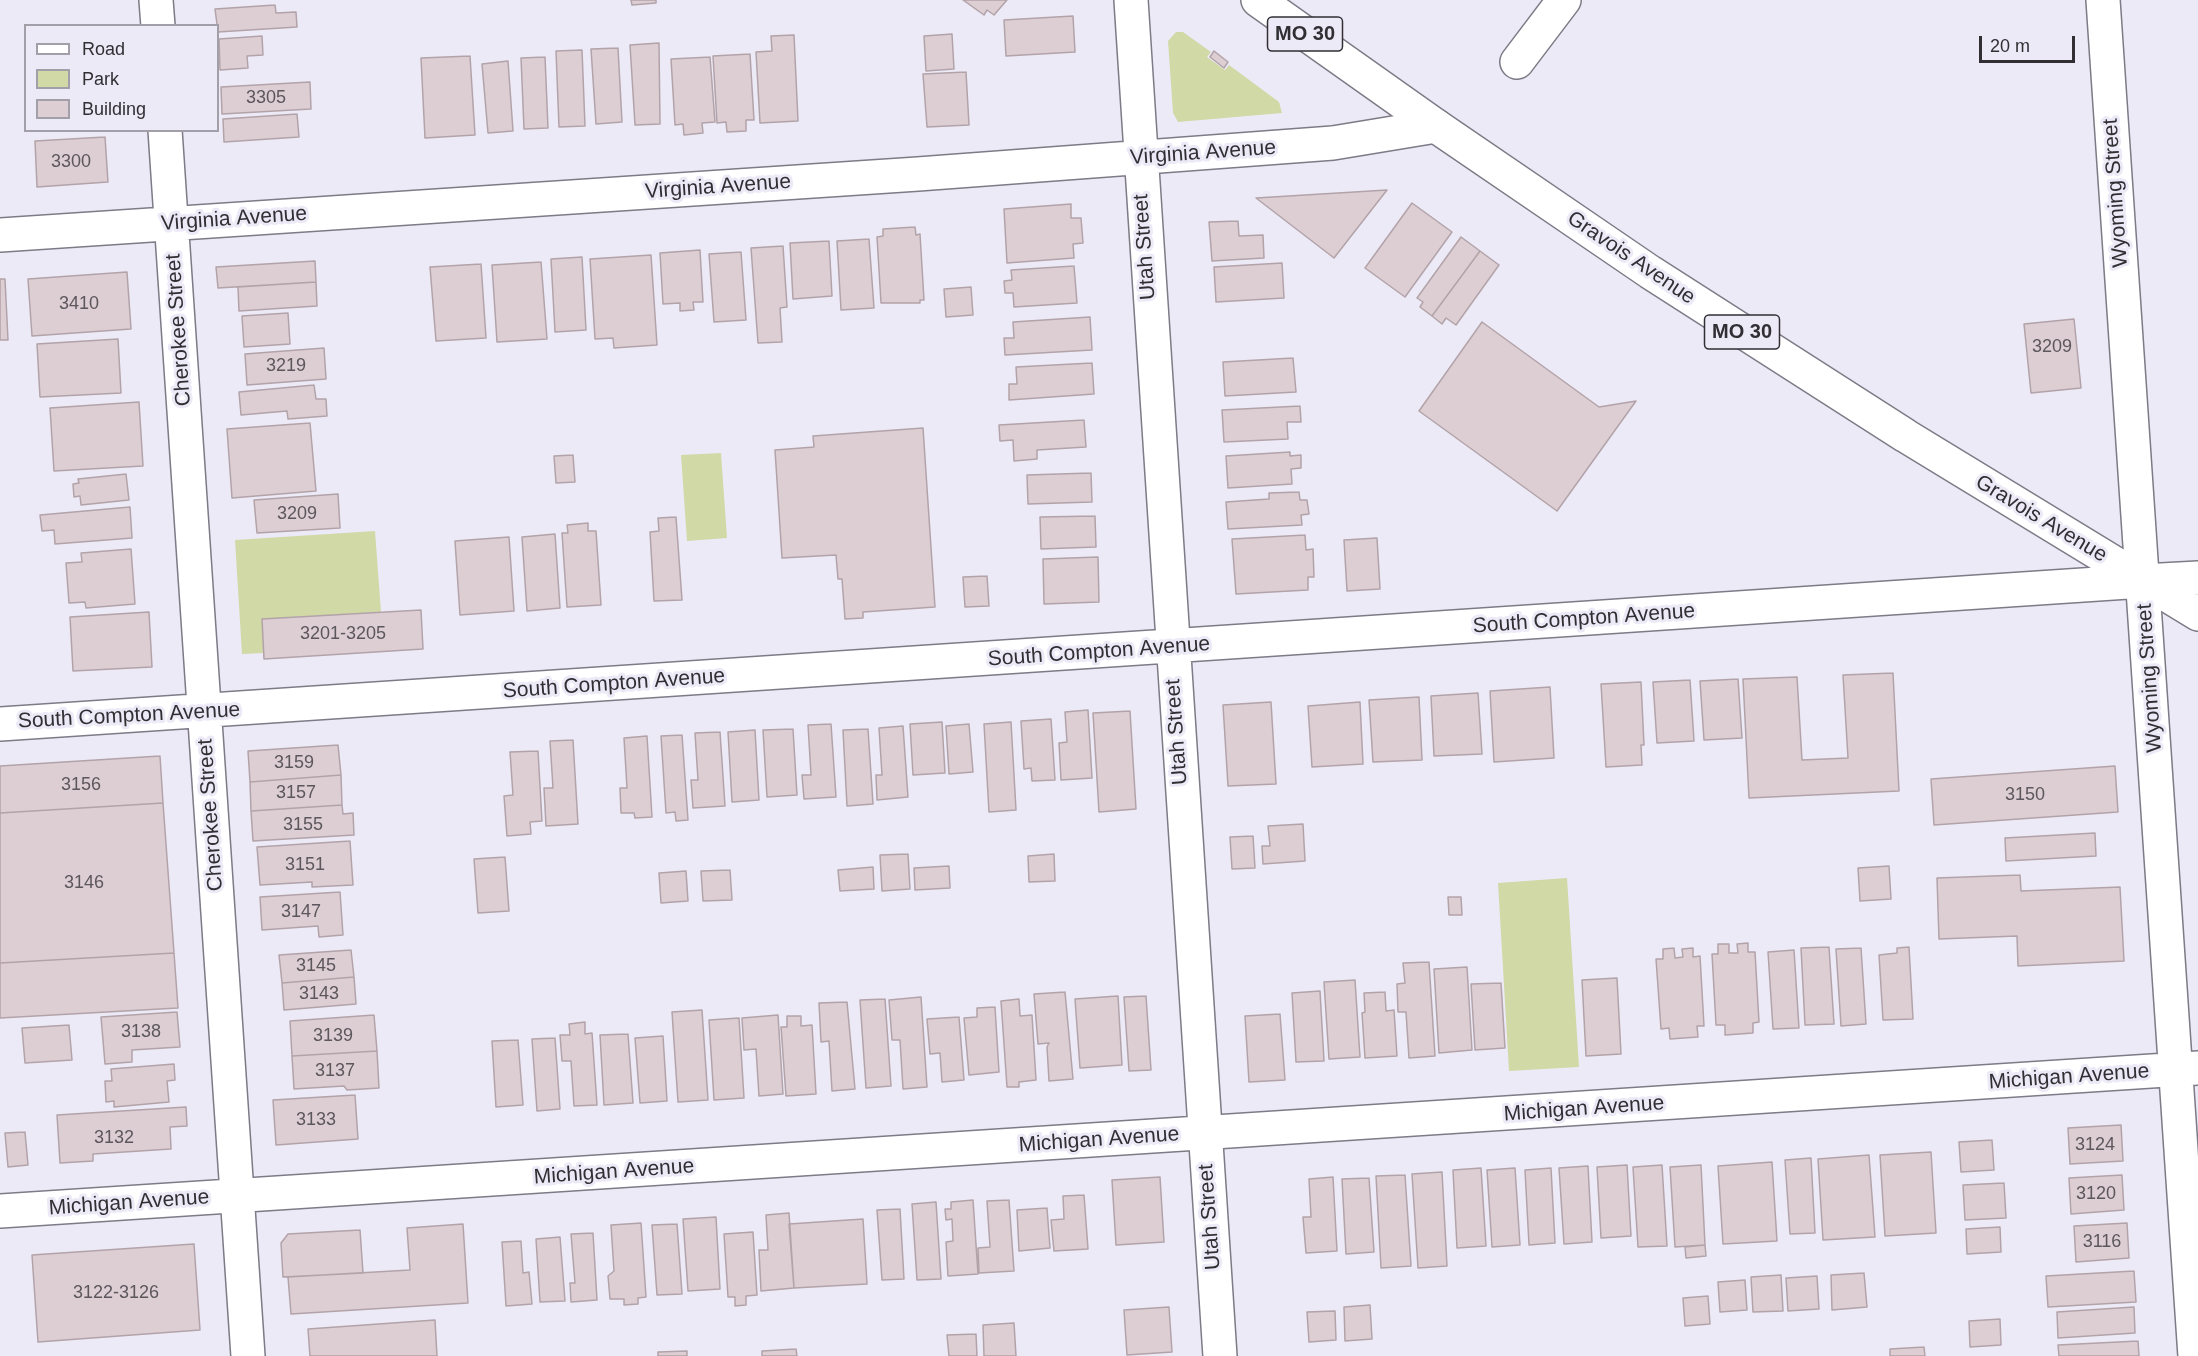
<!DOCTYPE html>
<html>
<head>
<meta charset="utf-8">
<style>
  body { margin:0 }
  #map { position:relative; width:2198px; height:1356px; overflow:hidden; background:#edeaf7; font-family:Helvetica,sans-serif }
  canvas { display:block }
  .legend { position:absolute; left:24px; top:24px; width:195px; height:108px; box-sizing:border-box; background:#edeaf7; border:2px solid #a29fa9; margin:0; padding:8px 10px; list-style:none; font-size:18px; color:#312f34 }
  .legend li { display:flex; align-items:center; gap:12px; height:30px }
  .legend b { width:30px; border:2px solid #a29fa9 }
  .scale { position:absolute; left:1979px; top:36px; width:96px; height:27px; box-sizing:border-box; border:3px solid #312f34; border-top:0; padding-left:8px; font-size:18px; line-height:21px; white-space:nowrap; color:#312f34; -webkit-text-stroke:4px #edeaf7; paint-order:stroke }
</style>
</head>
<body>
<div id="map">
<canvas width="2198" height="1356"></canvas>
<ul class="legend">
<li><b style="height:8px;background:#fff"></b>Road</li>
<li><b style="height:16px;background:#d1d9a7"></b>Park</li>
<li><b style="height:16px;background:#ddced3"></b>Building</li>
</ul>
<div class="scale">20 m</div>
</div>
<script>
const ctx = document.querySelector('canvas').getContext('2d');
ctx.lineJoin = 'round';
function paint(path, color) {
  ctx.fillStyle = color;
  ctx.fill(path, 'evenodd');
}
function poly(rows) {
  const path = new Path2D();
  for (const r of rows) {
    path.moveTo(r[0], r[1]);
    for (let i = 2; i < r.length; i += 2) path.lineTo(r[i], r[i + 1]);
  }
  return path;
}
function stroke(path, color, width, dash) {
  ctx.strokeStyle = color;
  ctx.lineWidth = width;
  ctx.lineCap = dash ? 'butt' : 'round';
  ctx.setLineDash(dash || []);
  ctx.stroke(path);
}
function drawText(font, color, halo, rows, align = 'center') {
  ctx.font = font + ' Helvetica,sans-serif';
  ctx.lineWidth = 6;
  ctx.setLineDash([]);
  ctx.textBaseline = 'middle';
  ctx.strokeStyle = halo;
  ctx.fillStyle = color;
  for (const [text, x, y, turn = 0] of rows) {
    ctx.save();
    ctx.translate(x, y);
    ctx.rotate((+turn || 0) * Math.PI / 180);
    ctx.textAlign = isNaN(turn) ? turn : align;
    if (halo) ctx.strokeText(text, 0, 0);
    ctx.fillText(text, 0, 0);
    ctx.restore();
  }
}
paint(poly([
  [1176,32,1183,32,1211,52,1207,57,1225,70,1229,65,1279,102,1282,113,1178,122,1173,113,1168,41],
  [721,453,727,538,687,541,681,455],
  [375,531,381,612,262,619,264,653,242,654,235,540],
  [1567,878,1579,1067,1509,1071,1498,883]
]), '#d1d9a7');
const building = poly([
  [631,0,656,0,656,3,632,5,631,0],
  [963,0,1007,0,994,15,987,10,984,15,963,0],
  [275,5,276,13,296,12,297,27,218,32,215,9,275,5],
  [1073,16,1075,52,1006,56,1004,20,1073,16],
  [952,34,954,69,926,71,924,36,952,34],
  [794,35,798,121,760,123,756,52,772,51,771,36,794,35],
  [262,36,263,55,247,56,248,68,220,70,219,39,262,36],
  [659,43,660,124,635,125,630,45,659,43],
  [618,48,622,122,596,124,591,49,618,48],
  [582,50,585,126,559,127,556,51,582,50],
  [1214,51,1228,62,1224,68,1210,57,1214,51],
  [750,54,754,120,746,120,746,131,727,132,726,122,717,123,713,56,750,54],
  [470,56,475,135,425,138,421,58,470,56],
  [545,57,548,128,524,129,521,58,545,57],
  [710,57,715,122,702,123,703,133,684,135,683,124,675,125,671,59,710,57],
  [508,61,513,131,488,133,482,64,508,61],
  [966,72,969,125,927,127,923,74,966,72],
  [310,82,311,109,222,114,221,87,310,82],
  [297,114,299,137,224,142,223,119,297,114],
  [105,137,108,182,37,187,35,141,105,137],
  [1387,190,1334,258,1256,198,1387,190],
  [1412,203,1452,232,1405,297,1365,268,1412,203],
  [1071,204,1071,218,1081,218,1083,243,1073,244,1074,258,1007,263,1004,209,1071,204],
  [1238,221,1239,236,1263,235,1264,258,1212,261,1209,222,1238,221],
  [915,227,916,235,920,234,924,300,920,300,920,303,881,303,877,237,883,236,883,229,915,227],
  [1461,237,1480,251,1432,316,1420,307,1423,302,1417,298,1461,237],
  [869,239,874,308,841,310,837,241,869,239],
  [829,241,832,296,793,299,790,243,829,241],
  [783,246,787,307,780,308,782,342,758,343,751,248,783,246],
  [700,250,703,302,693,302,694,310,680,311,680,303,663,304,660,253,700,250],
  [1480,251,1499,265,1456,325,1446,318,1442,324,1432,316,1480,251],
  [741,252,746,320,714,322,709,254,741,252],
  [651,255,657,345,614,348,613,338,595,339,590,259,651,255],
  [582,257,586,330,555,332,551,259,582,257],
  [315,261,316,282,218,288,216,267,315,261],
  [541,262,547,339,497,342,492,265,541,262],
  [1282,263,1284,298,1216,302,1214,267,1282,263],
  [481,264,486,338,436,341,430,267,481,264],
  [1074,266,1077,303,1014,307,1013,293,1005,293,1004,281,1012,280,1011,270,1074,266],
  [127,272,131,329,32,336,28,279,127,272],
  [0,279,5,279,8,340,0,340,0,279],
  [316,282,317,306,239,311,238,287,316,282],
  [971,287,973,315,946,317,944,289,971,287],
  [288,313,290,344,244,347,242,316,288,313],
  [1090,317,1092,350,1005,355,1004,338,1014,338,1013,322,1090,317],
  [2074,319,2081,388,2031,393,2024,324,2074,319],
  [1482,322,1599,407,1636,401,1557,511,1419,411,1482,322],
  [118,339,121,393,40,397,37,344,118,339],
  [324,348,326,379,247,385,245,354,324,348],
  [1293,358,1296,392,1225,396,1223,362,1293,358],
  [1092,363,1094,394,1009,400,1009,384,1017,384,1016,367,1092,363],
  [314,385,316,399,326,399,327,416,288,419,287,411,241,415,239,392,314,385],
  [139,402,143,466,54,471,50,408,139,402],
  [1300,406,1301,422,1287,422,1288,439,1224,442,1222,410,1300,406],
  [1084,420,1086,447,1037,450,1037,459,1014,461,1013,440,1000,441,999,425,1084,420],
  [310,423,316,491,232,498,227,429,310,423],
  [923,428,935,607,863,612,863,618,845,619,842,579,838,579,836,555,782,558,775,450,814,447,813,436,923,428],
  [1290,452,1290,456,1301,455,1301,468,1291,469,1292,484,1228,488,1226,456,1290,452],
  [573,455,575,482,556,483,554,456,573,455],
  [1091,473,1092,502,1028,504,1027,475,1091,473],
  [126,474,129,500,81,505,80,496,74,497,73,484,79,483,78,479,126,474],
  [1299,492,1300,500,1307,500,1309,514,1301,515,1302,525,1228,529,1226,502,1269,499,1269,493,1299,492],
  [338,494,340,528,257,533,254,500,338,494],
  [130,507,132,538,55,544,54,530,42,531,40,515,130,507],
  [1095,516,1096,547,1041,549,1040,517,1095,516],
  [676,517,682,600,654,601,650,532,659,531,658,518,676,517],
  [588,523,588,531,596,531,601,605,567,607,562,533,568,533,567,525,588,523],
  [555,534,560,608,527,611,522,537,555,534],
  [1305,535,1306,550,1313,549,1314,577,1308,577,1308,590,1236,594,1232,539,1305,535],
  [509,537,514,611,460,615,455,541,509,537],
  [1377,538,1380,589,1347,591,1344,540,1377,538],
  [131,549,135,604,86,608,85,602,69,603,66,563,82,562,81,553,131,549],
  [1098,557,1099,602,1044,604,1043,559,1098,557],
  [987,576,989,606,965,607,963,577,987,576],
  [421,610,423,649,264,659,262,619,421,610],
  [149,612,152,667,73,671,70,617,149,612],
  [1893,673,1899,791,1749,798,1743,679,1797,677,1802,760,1848,758,1843,675,1893,673],
  [1738,679,1742,738,1704,740,1700,681,1738,679],
  [1690,680,1694,741,1657,743,1653,682,1690,680],
  [1641,682,1644,745,1641,745,1642,765,1606,767,1601,684,1641,682],
  [1550,687,1554,758,1494,762,1490,691,1550,687],
  [1478,693,1482,754,1434,756,1431,696,1478,693],
  [1419,697,1422,760,1373,762,1369,700,1419,697],
  [1271,702,1276,784,1228,786,1223,705,1271,702],
  [1360,702,1363,764,1312,767,1308,706,1360,702],
  [1088,710,1092,778,1061,780,1059,743,1067,742,1065,712,1088,710],
  [1130,711,1136,809,1099,812,1093,713,1130,711],
  [1051,719,1055,780,1032,781,1031,768,1024,769,1021,721,1051,719],
  [942,722,945,773,913,775,910,724,942,722],
  [1011,722,1016,810,989,812,984,724,1011,722],
  [831,724,836,797,804,799,802,775,811,775,808,725,831,724],
  [969,724,973,772,949,774,946,726,969,724],
  [903,726,908,797,877,800,876,775,882,775,879,728,903,726],
  [793,729,797,795,767,797,763,730,793,729],
  [868,729,873,804,847,806,843,730,868,729],
  [755,730,759,800,732,802,728,732,755,730],
  [720,732,725,806,693,808,691,780,698,780,695,733,720,732],
  [682,735,688,820,676,821,675,812,666,813,661,736,682,735],
  [647,736,652,817,635,818,634,813,621,813,620,788,627,788,624,738,647,736],
  [573,740,578,824,546,826,544,788,553,788,550,741,573,740],
  [338,745,341,775,250,782,248,751,338,745],
  [538,751,542,821,530,822,531,834,507,836,504,796,513,795,510,752,538,751],
  [160,756,163,803,0,813,0,766,160,756],
  [2115,766,2118,812,1934,825,1931,779,2115,766],
  [341,775,342,805,251,811,250,782,341,775],
  [163,803,174,953,0,963,0,813,163,803],
  [342,805,343,814,353,813,354,835,253,841,251,811,342,805],
  [1303,824,1305,861,1263,864,1262,846,1270,846,1268,826,1303,824],
  [2095,833,2096,856,2006,861,2005,838,2095,833],
  [1253,836,1255,868,1232,869,1230,837,1253,836],
  [350,841,353,885,312,887,312,882,260,885,257,847,350,841],
  [908,854,910,889,882,891,880,855,908,854],
  [1054,854,1055,881,1029,882,1028,856,1054,854],
  [505,857,509,911,478,913,474,859,505,857],
  [949,866,950,888,915,890,914,868,949,866],
  [1889,866,1891,899,1860,901,1858,868,1889,866],
  [873,867,874,889,840,891,838,870,873,867],
  [730,870,732,900,703,901,701,871,730,870],
  [686,871,688,901,661,903,659,873,686,871],
  [2020,875,2021,891,2120,887,2124,961,2018,966,2017,936,1939,939,1937,878,2020,875],
  [340,892,343,935,319,937,318,926,262,930,260,897,340,892],
  [1448,897,1461,897,1462,915,1449,915,1448,897],
  [1748,943,1748,952,1755,952,1759,1022,1753,1023,1753,1033,1725,1035,1725,1025,1716,1025,1712,954,1718,954,1718,944,1729,944,1729,953,1738,953,1737,944,1748,943],
  [1829,947,1834,1024,1805,1025,1801,948,1829,947],
  [1909,947,1913,1019,1883,1020,1879,955,1897,953,1897,948,1909,947],
  [1674,948,1675,958,1683,957,1682,949,1693,948,1693,957,1700,956,1704,1026,1697,1026,1698,1037,1670,1039,1669,1028,1661,1029,1656,959,1663,959,1663,949,1674,948],
  [1861,948,1866,1024,1841,1026,1836,949,1861,948],
  [351,950,354,977,282,983,279,955,351,950],
  [1794,950,1799,1028,1773,1029,1768,952,1794,950],
  [174,953,178,1008,0,1018,0,963,174,953],
  [1429,962,1435,1056,1409,1058,1406,1012,1398,1012,1397,984,1405,983,1403,963,1429,962],
  [1467,967,1472,1050,1439,1053,1434,969,1467,967],
  [354,977,356,1004,284,1010,282,983,354,977],
  [1617,978,1621,1054,1586,1056,1582,980,1617,978],
  [1355,980,1360,1057,1329,1059,1324,982,1355,980],
  [1501,983,1505,1048,1475,1050,1471,984,1501,983],
  [1320,991,1324,1061,1296,1062,1292,993,1320,991],
  [1065,992,1073,1079,1049,1081,1047,1047,1049,1043,1038,1044,1034,994,1065,992],
  [1385,992,1386,1011,1394,1010,1397,1056,1365,1058,1362,1013,1365,1012,1364,993,1385,992],
  [1118,996,1122,1065,1080,1068,1075,999,1118,996],
  [1146,996,1151,1070,1129,1071,1124,997,1146,996],
  [921,997,927,1087,903,1089,900,1040,892,1040,889,1000,921,997],
  [885,999,891,1086,866,1088,860,1000,885,999],
  [1019,999,1020,1016,1032,1015,1036,1080,1019,1082,1019,1087,1007,1087,1001,1001,1019,999],
  [847,1002,855,1089,832,1091,829,1041,821,1042,819,1003,847,1002],
  [995,1007,999,1072,969,1075,964,1018,977,1017,977,1008,995,1007],
  [702,1010,708,1100,678,1102,672,1012,702,1010],
  [177,1012,180,1047,132,1050,132,1062,105,1064,101,1017,177,1012],
  [1280,1014,1285,1080,1249,1082,1245,1016,1280,1014],
  [374,1015,377,1051,292,1056,290,1021,374,1015],
  [778,1015,783,1094,759,1096,756,1049,744,1050,742,1018,778,1015],
  [787,1016,801,1016,801,1026,812,1025,816,1094,786,1096,781,1027,787,1027,787,1016],
  [959,1017,964,1080,942,1082,940,1053,930,1054,927,1019,959,1017],
  [739,1018,744,1098,714,1100,709,1020,739,1018],
  [585,1022,585,1034,592,1033,597,1105,574,1106,571,1061,562,1061,560,1035,570,1035,569,1024,585,1022],
  [69,1025,72,1060,25,1063,22,1028,69,1025],
  [628,1034,633,1103,604,1105,600,1035,628,1034],
  [663,1036,667,1101,640,1103,635,1038,663,1036],
  [555,1038,560,1109,537,1111,532,1039,555,1038],
  [518,1040,523,1105,496,1107,492,1041,518,1040],
  [377,1051,379,1088,347,1090,344,1086,294,1089,292,1056,377,1051],
  [174,1064,175,1080,167,1081,169,1102,114,1107,114,1101,106,1102,105,1081,112,1081,111,1069,174,1064],
  [355,1095,358,1139,276,1145,273,1100,355,1095],
  [186,1107,187,1126,170,1127,171,1149,93,1154,93,1161,60,1163,57,1115,186,1107],
  [2121,1125,2123,1161,2070,1164,2068,1128,2121,1125],
  [25,1132,28,1165,8,1167,5,1133,25,1132],
  [1992,1140,1994,1170,1961,1172,1959,1142,1992,1140],
  [1931,1152,1936,1233,1885,1236,1880,1155,1931,1152],
  [1869,1155,1875,1237,1823,1240,1818,1159,1869,1155],
  [1811,1158,1815,1233,1790,1234,1785,1160,1811,1158],
  [1772,1162,1777,1241,1723,1244,1718,1166,1772,1162],
  [1627,1165,1631,1236,1601,1238,1597,1167,1627,1165],
  [1662,1165,1667,1246,1638,1247,1633,1167,1662,1165],
  [1701,1165,1705,1245,1675,1247,1670,1167,1701,1165],
  [1588,1166,1592,1242,1564,1244,1559,1168,1588,1166],
  [1481,1168,1486,1246,1457,1248,1453,1170,1481,1168],
  [1515,1168,1520,1245,1492,1247,1487,1170,1515,1168],
  [1551,1168,1555,1243,1529,1245,1525,1170,1551,1168],
  [1442,1172,1447,1266,1418,1268,1412,1174,1442,1172],
  [1405,1175,1411,1266,1381,1268,1376,1176,1405,1175],
  [2122,1175,2124,1210,2071,1214,2069,1178,2122,1175],
  [1160,1177,1164,1242,1116,1245,1112,1180,1160,1177],
  [1333,1177,1337,1251,1306,1253,1303,1217,1311,1217,1309,1179,1333,1177],
  [1369,1178,1374,1252,1346,1254,1342,1179,1369,1178],
  [2004,1183,2006,1218,1965,1220,1963,1185,2004,1183],
  [1084,1195,1088,1249,1054,1251,1051,1220,1064,1219,1063,1196,1084,1195],
  [973,1200,978,1274,948,1276,946,1242,953,1241,952,1219,946,1220,945,1209,951,1209,951,1202,973,1200],
  [1009,1200,1014,1271,979,1273,978,1248,990,1247,987,1201,1009,1200],
  [936,1202,941,1279,917,1280,912,1204,936,1202],
  [1047,1208,1050,1248,1019,1251,1017,1210,1047,1208],
  [900,1209,904,1279,882,1280,877,1210,900,1209],
  [789,1213,794,1288,761,1291,759,1250,768,1250,766,1215,789,1213],
  [716,1217,720,1289,688,1291,683,1219,716,1217],
  [863,1219,867,1284,794,1288,789,1224,863,1219],
  [641,1223,646,1297,638,1298,638,1304,624,1305,624,1299,610,1299,608,1276,614,1271,611,1225,641,1223],
  [2127,1223,2129,1258,2076,1262,2074,1226,2127,1223],
  [463,1224,468,1303,291,1314,288,1277,410,1270,407,1228,463,1224],
  [677,1224,682,1294,657,1295,652,1225,677,1224],
  [2000,1227,2001,1252,1967,1254,1966,1229,2000,1227],
  [360,1230,363,1273,283,1277,281,1243,288,1234,360,1230],
  [753,1232,757,1295,746,1296,746,1305,735,1306,735,1297,728,1297,724,1234,753,1232],
  [593,1233,597,1300,571,1302,570,1283,575,1283,571,1234,593,1233],
  [560,1237,565,1301,540,1302,536,1239,560,1237],
  [521,1241,523,1273,529,1272,532,1304,506,1306,502,1242,521,1241],
  [194,1244,200,1330,38,1342,32,1255,194,1244],
  [1705,1245,1706,1256,1686,1258,1685,1247,1705,1245],
  [2134,1271,2136,1302,2048,1307,2046,1276,2134,1271],
  [1864,1273,1867,1307,1832,1310,1831,1275,1864,1273],
  [1781,1275,1783,1311,1753,1312,1751,1277,1781,1275],
  [1817,1276,1819,1309,1788,1311,1786,1278,1817,1276],
  [1745,1280,1747,1310,1720,1312,1718,1282,1745,1280],
  [1708,1296,1710,1324,1685,1326,1683,1298,1708,1296],
  [1370,1305,1372,1339,1345,1341,1344,1307,1370,1305],
  [1169,1307,1172,1352,1127,1355,1124,1310,1169,1307],
  [2134,1307,2135,1333,2058,1338,2057,1312,2134,1307],
  [1335,1311,1336,1340,1309,1342,1307,1312,1335,1311],
  [2000,1319,2001,1345,1970,1347,1969,1321,2000,1319],
  [435,1320,437,1356,310,1356,308,1329,435,1320],
  [1014,1323,1016,1356,984,1356,983,1325,1014,1323],
  [976,1334,977,1356,949,1356,947,1335,976,1334],
  [2138,1341,2139,1356,2059,1356,2058,1345,2138,1341],
  [1924,1347,1925,1356,1890,1356,1890,1349,1924,1347],
  [796,1349,797,1356,762,1356,762,1351,796,1349],
  [687,1351,687,1356,658,1356,658,1352,687,1351]
]);
paint(building, '#ddced3');
stroke(building, '#b2a3a9', 1.5);
const minor = poly([
  [156,0,158,26],
  [1131,0,1220,1356],
  [2103,0,2195,1356],
  [1517,62,1564,0],
  [165,130,248,1356],
  [0,235,918,174,1333,143,1436,126],
  [0,724,2143,581],
  [0,1211,2198,1068]
]);
const major = poly([
  [1258,0,1436,126,1650,272,1906,436,2198,614],
  [2143,581,2198,578]
]);
stroke(minor, '#7e7a86', 36);
stroke(major, '#7e7a86', 36);
stroke(minor, '#fff', 33);
stroke(major, '#fff', 33);
drawText('18px', '#5c575c', null, [
  ["3305",266,98],
  ["3300",71,162],
  ["3410",79,304],
  ["3209",2052,347],
  ["3219",286,366],
  ["3209",297,514],
  ["3201-3205",343,634],
  ["3159",294,763],
  ["3156",81,785],
  ["3157",296,793],
  ["3150",2025,795],
  ["3155",303,825],
  ["3151",305,865],
  ["3146",84,883],
  ["3147",301,912],
  ["3145",316,966],
  ["3143",319,994],
  ["3138",141,1032],
  ["3139",333,1036],
  ["3137",335,1071],
  ["3133",316,1120],
  ["3132",114,1138],
  ["3124",2095,1145],
  ["3120",2096,1194],
  ["3116",2102,1242],
  ["3122-3126",116,1293]
]);
for (const [x, y, w] of [
  [1305,34,75],
  [1742,332,75]
]) {
  const box = new Path2D();
  box.roundRect(x - w / 2, y - 17, w, 34, 4.5);
  ctx.fillStyle = '#edeaf7';
  ctx.fill(box);
  stroke(box, '#312f34', 1.5);
}
drawText('bold 20px', '#312f34', null, [
  ["MO 30",1305,34],
  ["MO 30",1742,332]
]);
drawText('21px', '#312f34', '#edeaf7', [
  ["Virginia Avenue",1203,153,-4],
  ["Virginia Avenue",718,187,-4],
  ["Wyoming Street",2116,193,-94],
  ["Virginia Avenue",234,219,-4],
  ["Utah Street",1145,247,-94],
  ["Gravois Avenue",1631,258,34],
  ["Cherokee Street",179,330,-94],
  ["Gravois Avenue",2041,519,31],
  ["South Compton Avenue",1584,619,-4],
  ["South Compton Avenue",1099,652,-4],
  ["Wyoming Street",2150,678,-94],
  ["South Compton Avenue",614,684,-4],
  ["South Compton Avenue",129,716,-3],
  ["Utah Street",1177,732,-94],
  ["Cherokee Street",211,815,-94],
  ["Michigan Avenue",2069,1077,-4],
  ["Michigan Avenue",1584,1109,-4],
  ["Michigan Avenue",1099,1140,-4],
  ["Michigan Avenue",614,1172,-4],
  ["Michigan Avenue",129,1203,-4],
  ["Utah Street",1210,1217,-94]
]);
</script>
</body>
</html>
